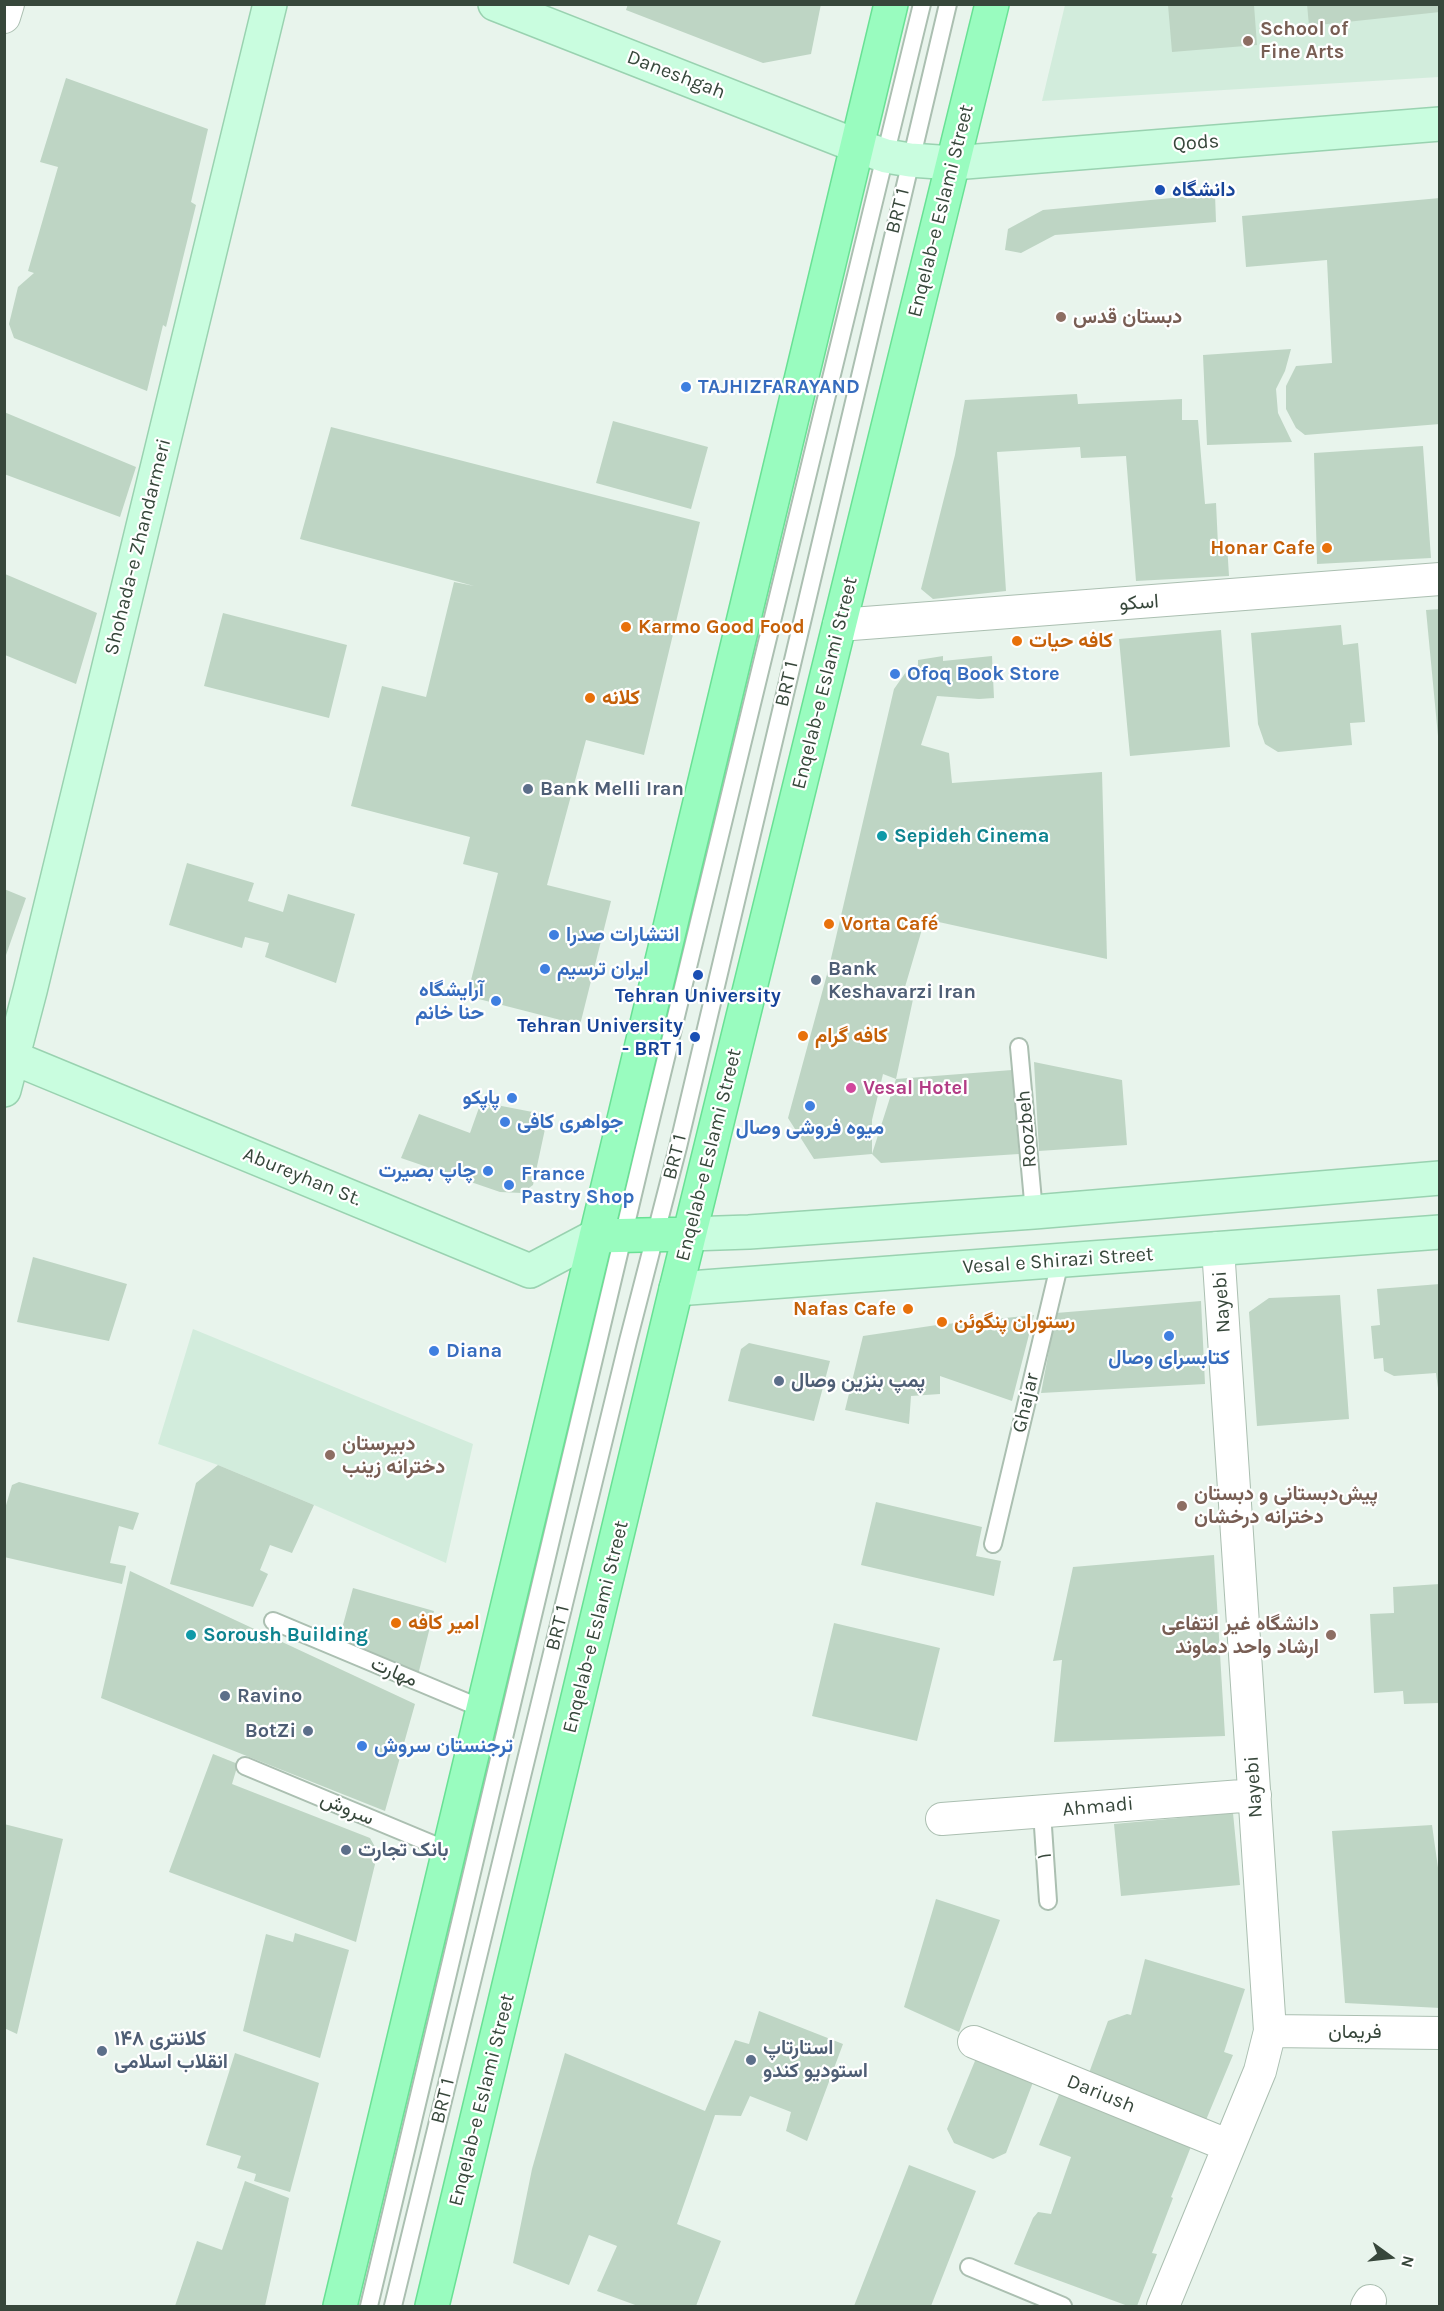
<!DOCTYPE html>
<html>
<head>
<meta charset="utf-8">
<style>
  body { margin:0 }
  #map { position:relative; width:1444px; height:2311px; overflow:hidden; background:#e8f4ec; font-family:Karla,sans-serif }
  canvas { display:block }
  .frame { position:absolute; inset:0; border:6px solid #37473b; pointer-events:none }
  .north { position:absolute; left:1360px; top:2227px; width:60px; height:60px; -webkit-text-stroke:4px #fff; paint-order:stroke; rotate:105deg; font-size:16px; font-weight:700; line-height:24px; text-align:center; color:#37473b }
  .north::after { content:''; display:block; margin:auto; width:21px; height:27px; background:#37473b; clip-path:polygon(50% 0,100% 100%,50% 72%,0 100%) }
</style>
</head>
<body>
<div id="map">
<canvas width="1444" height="2311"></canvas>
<div class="frame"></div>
<div class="north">N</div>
</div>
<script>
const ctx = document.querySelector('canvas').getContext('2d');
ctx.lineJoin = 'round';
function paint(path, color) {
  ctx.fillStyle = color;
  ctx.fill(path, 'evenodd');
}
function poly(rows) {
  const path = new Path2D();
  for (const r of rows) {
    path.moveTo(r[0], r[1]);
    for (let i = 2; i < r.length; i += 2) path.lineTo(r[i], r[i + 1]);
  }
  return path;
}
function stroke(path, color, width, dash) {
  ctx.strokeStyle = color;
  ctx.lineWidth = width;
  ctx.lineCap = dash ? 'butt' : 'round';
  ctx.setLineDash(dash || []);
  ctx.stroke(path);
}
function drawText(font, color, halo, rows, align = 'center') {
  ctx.font = font + ' Karla,Vazirmatn,sans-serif';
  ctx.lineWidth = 4.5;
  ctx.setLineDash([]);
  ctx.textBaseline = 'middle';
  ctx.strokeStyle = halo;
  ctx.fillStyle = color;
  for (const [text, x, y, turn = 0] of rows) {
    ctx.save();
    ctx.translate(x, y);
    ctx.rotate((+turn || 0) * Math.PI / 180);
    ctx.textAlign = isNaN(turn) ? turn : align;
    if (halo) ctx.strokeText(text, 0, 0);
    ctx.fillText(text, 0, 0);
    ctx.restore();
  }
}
paint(poly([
  [1065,5,1439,5,1439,77,1042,101],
  [193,1329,473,1444,446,1563,314,1505,218,1465,158,1444]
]), '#d2ecdc');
paint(poly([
  [628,4,821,4,811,54,763,63,626,10],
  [1307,4,1440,4,1440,12,1309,26],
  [1168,5,1254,5,1257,45,1172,52],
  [66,78,208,129,191,202,196,205,166,327,163,325,147,391,14,338,9,324,18,287,34,273,28,271,58,167,40,162],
  [1215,194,1216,222,1055,235,1021,253,1005,250,1008,229,1043,210],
  [1440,198,1440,424,1305,435,1296,428,1286,409,1286,386,1296,366,1332,363,1327,260,1246,267,1242,216],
  [1291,349,1285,371,1276,389,1278,413,1292,442,1207,445,1203,355],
  [1077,394,1078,404,1182,399,1182,420,1198,420,1205,504,1216,503,1218,545,1227,544,1229,576,1136,581,1126,456,1081,458,1080,447,997,452,1006,591,933,599,921,589,955,455,965,400],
  [4,412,136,467,120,517,4,474],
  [613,421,708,447,691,509,596,483],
  [331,427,700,522,644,755,586,740,547,885,611,901,580,1025,467,996,498,873,463,864,470,837,351,806,382,686,426,697,454,582,474,586,300,539],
  [1423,446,1431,558,1317,564,1314,453],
  [5,574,97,613,76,684,5,655],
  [1440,609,1440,736,1438,736,1426,610],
  [223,613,347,645,329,718,204,686],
  [1341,625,1343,645,1358,643,1365,722,1350,723,1352,745,1278,752,1265,744,1258,724,1251,633],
  [1221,630,1230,747,1130,756,1119,639],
  [943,656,943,661,992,656,994,698,979,699,937,696,921,745,949,753,952,783,1102,772,1107,959,925,919,905,987,915,990,896,1079,883,1074,872,1120,872,1154,814,1159,788,1118,829,967,894,689,906,672,918,665,918,660],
  [187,863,254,883,248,901,283,912,288,894,355,914,336,983,265,957,269,943,245,937,242,948,169,925],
  [4,889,26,898,5,958,4,958],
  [1034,1062,1122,1080,1127,1145,1039,1151],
  [1012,1070,1019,1154,881,1163,872,1154,896,1079],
  [481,1102,548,1115,533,1185,522,1193,500,1192,401,1158,419,1114,470,1133],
  [33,1257,127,1284,109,1341,17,1322],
  [1440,1284,1440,1388,1438,1388,1436,1373,1394,1376,1384,1371,1383,1358,1374,1359,1371,1326,1380,1325,1377,1289],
  [1340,1295,1349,1419,1257,1426,1249,1312,1269,1298],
  [1201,1301,1205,1384,1041,1393,1056,1313],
  [1034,1315,1012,1401,940,1376,940,1394,911,1396,909,1424,845,1410,863,1336,937,1325],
  [749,1343,830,1361,814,1421,728,1401,741,1349],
  [218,1465,314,1505,292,1553,270,1545,260,1570,268,1574,253,1607,170,1584,196,1483],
  [19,1482,139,1513,133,1530,119,1526,110,1563,126,1566,122,1584,4,1557,4,1512,12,1485],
  [876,1502,982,1527,976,1556,1001,1561,994,1596,861,1565],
  [1214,1555,1225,1736,1054,1742,1062,1660,1053,1661,1073,1567],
  [130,1571,415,1704,385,1811,101,1698],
  [1440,1584,1440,1703,1404,1704,1403,1691,1374,1693,1370,1614,1394,1613,1393,1587],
  [353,1588,434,1611,418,1675,338,1643],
  [834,1623,940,1648,917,1741,812,1716],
  [213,1754,238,1764,232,1784,370,1838,378,1852,356,1942,169,1872],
  [1233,1813,1240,1885,1121,1896,1114,1824],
  [4,1824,63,1839,17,2034,4,2028],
  [1432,1825,1440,1882,1440,2008,1345,2003,1332,1831],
  [936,1899,1000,1920,959,2032,904,2007],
  [295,1933,349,1950,320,2058,243,2031,266,1934,293,1942],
  [1145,1959,1245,1989,1224,2052,1233,2055,1206,2120,1089,2073,1108,2021,1127,2014,1131,2015],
  [759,2011,843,2044,807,2141,786,2131,791,2112,750,2096,741,2116,715,2115,677,2224,721,2241,696,2306,638,2306,597,2291,617,2246,589,2235,569,2285,513,2263,532,2169,565,2053,705,2111,735,2040,749,2044],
  [235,2053,319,2083,290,2192,254,2181,256,2174,237,2168,241,2156,206,2145],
  [977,2056,1035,2077,1006,2153,993,2159,954,2143,947,2129],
  [1062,2087,1194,2139,1171,2197,1173,2198,1152,2253,1157,2254,1137,2306,1128,2306,1014,2264,1033,2218,1038,2212,1051,2214,1071,2157,1039,2145],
  [909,2165,976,2191,931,2306,854,2306],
  [245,2181,289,2198,265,2306,175,2306,197,2241,222,2250]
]), '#bed5c4');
const lane = poly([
  [1019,1047,1034,1212],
  [993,1544,1060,1262],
  [273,1621,483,1709],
  [245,1766,449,1851],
  [1042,1812,1048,1901],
  [969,2267,1063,2306],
  [369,2306,646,1140,922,4],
  [393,2306,628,1341,678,1147,948,4]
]);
const street = poly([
  [4,17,8,4],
  [839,625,1440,579],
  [942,1819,1255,1795],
  [1270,2031,1440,2033],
  [974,2042,1227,2145],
  [1163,2306,1260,2071,1270,2031,1218,1248],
  [1367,2306,1370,2301]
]);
const secondary = poly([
  [495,4,857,146,886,156,910,160,953,163,1440,124],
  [4,1054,530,1271,596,1236],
  [4,1090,30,991,270,4],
  [689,1234,749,1232,1034,1212,1440,1178],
  [676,1289,1440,1232]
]);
const primary = poly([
  [596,1236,689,1234],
  [340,2306,891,4],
  [432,2306,676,1289,992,4]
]);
stroke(lane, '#abbfb1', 20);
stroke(street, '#abbfb1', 34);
stroke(secondary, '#99d2b0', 36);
stroke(primary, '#69e195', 36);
stroke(lane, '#fff', 16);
stroke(street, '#fff', 32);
stroke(secondary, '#c9fddf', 33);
stroke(primary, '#99fcbf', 33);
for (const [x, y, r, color] of [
  [1248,41,6,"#8d6e63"],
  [1160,190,6,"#1a4fb4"],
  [1061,317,6,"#8d6e63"],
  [686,387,6,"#3f7fe0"],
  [1327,548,6,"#e8710a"],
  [626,627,6,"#e8710a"],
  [1017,641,6,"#e8710a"],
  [895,674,6,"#3f7fe0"],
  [590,698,6,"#e8710a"],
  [528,789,6,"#5c6f8a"],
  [882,836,6,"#0f9aa8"],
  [829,924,6,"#e8710a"],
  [554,935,6,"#3f7fe0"],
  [545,969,6,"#3f7fe0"],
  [698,975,6,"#1a4fb4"],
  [816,980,6,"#5c6f8a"],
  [496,1001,6,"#3f7fe0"],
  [803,1036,6,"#e8710a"],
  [695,1037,6,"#1a4fb4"],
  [851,1088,6,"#d1479c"],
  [512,1098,6,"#3f7fe0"],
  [810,1106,6,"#3f7fe0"],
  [505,1122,6,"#3f7fe0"],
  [488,1171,6,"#3f7fe0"],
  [509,1185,6,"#3f7fe0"],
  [908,1309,6,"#e8710a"],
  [942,1322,6,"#e8710a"],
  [1169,1336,6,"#3f7fe0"],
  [434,1351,6,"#3f7fe0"],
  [779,1381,6,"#5c6f8a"],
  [330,1455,6,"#8d6e63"],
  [1182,1506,6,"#8d6e63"],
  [396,1623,6,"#e8710a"],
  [191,1635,6,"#0f9aa8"],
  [1331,1635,6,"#8d6e63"],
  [225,1696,6,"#5c6f8a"],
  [308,1731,6,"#5c6f8a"],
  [362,1746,6,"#3f7fe0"],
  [346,1850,6,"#5c6f8a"],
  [102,2051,6,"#5c6f8a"],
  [751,2060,6,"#5c6f8a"]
]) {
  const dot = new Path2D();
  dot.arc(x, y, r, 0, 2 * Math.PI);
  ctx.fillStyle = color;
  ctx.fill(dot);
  stroke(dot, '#fff', 2);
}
drawText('bold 20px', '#785e54', '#fff', [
  ["School of",1260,29],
  ["Fine Arts",1260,52],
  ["دبستان قدس",1073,317],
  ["دبیرستان",342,1444],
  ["دخترانه زینب",342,1467],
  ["پیش‌دبستانی و دبستان",1194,1494],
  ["دخترانه درخشان",1194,1517],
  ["دانشگاه غیر انتفاعی",1319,1624,"right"],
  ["ارشاد واحد دماوند",1319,1647,"right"]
], 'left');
drawText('20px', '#37473b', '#fff', [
  ["Daneshgah",676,75,21],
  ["Qods",1196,143,-4],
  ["BRT 1",898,211,-76],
  ["Enqelab-e Eslami Street",941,211,-76],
  ["Shohada-e Zhandarmeri",138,547,-76],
  ["اسکو",1139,603,-4],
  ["Enqelab-e Eslami Street",825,683,-76],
  ["BRT 1",787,684,-77],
  ["Roozbeh",1027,1129,-95],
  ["Enqelab-e Eslami Street",709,1155,-76],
  ["BRT 1",675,1157,-76],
  ["Abureyhan St.",302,1177,22],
  ["Vesal e Shirazi Street",1058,1261,-4],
  ["Nayebi",1222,1302,-94],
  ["Ghajar",1026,1403,-77],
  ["Enqelab-e Eslami Street",596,1627,-76],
  ["BRT 1",558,1628,-76],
  ["مهارت",394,1672,23],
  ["Nayebi",1254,1787,-94],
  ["Ahmadi",1098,1807,-5],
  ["سروش",347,1809,23],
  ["۱",1045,1856,-94],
  ["فریمان",1355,2032],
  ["Dariush",1101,2094,22],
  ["Enqelab-e Eslami Street",482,2100,-76],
  ["BRT 1",443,2101,-76]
]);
drawText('bold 20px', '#164399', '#fff', [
  ["دانشگاه",1172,190],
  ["Tehran University",698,996,"center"],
  ["Tehran University",683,1026,"right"],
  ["- BRT 1",683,1049,"right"]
], 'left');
drawText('bold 20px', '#366cbe', '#fff', [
  ["TAJHIZFARAYAND",698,387],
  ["Ofoq Book Store",907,674],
  ["انتشارات صدرا",566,935],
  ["ایران ترسیم",557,969],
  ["آرایشگاه",484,990,"right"],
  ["حنا خانم",484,1013,"right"],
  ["پاپکو",500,1098,"right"],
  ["جواهری کافی",517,1122],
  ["میوه فروشی وصال",810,1128,"center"],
  ["چاپ بصیرت",476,1171,"right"],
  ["France",521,1174],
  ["Pastry Shop",521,1197],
  ["Diana",446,1351],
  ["کتابسرای وصال",1169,1358,"center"],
  ["ترجنستان سروش",374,1746]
], 'left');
drawText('bold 20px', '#c56008', '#fff', [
  ["Honar Cafe",1315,548,"right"],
  ["Karmo Good Food",638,627],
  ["کافه حیات",1029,641],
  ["کلانه",602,698],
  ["Vorta Café",841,924],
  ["کافه گرام",815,1036],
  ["Nafas Cafe",896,1309,"right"],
  ["رستوران پنگوئن",954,1322],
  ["امیر کافه",408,1623]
], 'left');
drawText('bold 20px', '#4e5e75', '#fff', [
  ["Bank Melli Iran",540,789],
  ["Bank",828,969],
  ["Keshavarzi Iran",828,992],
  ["پمپ بنزین وصال",791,1381],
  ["Ravino",237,1696],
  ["BotZi",296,1731,"right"],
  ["بانک تجارت",358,1850],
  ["کلانتری ۱۴۸",114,2039],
  ["انقلاب اسلامی",114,2062],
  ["استارتاپ",763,2048],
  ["استودیو کندو",763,2071]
], 'left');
drawText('bold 20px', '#0d838f', '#fff', [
  ["Sepideh Cinema",894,836],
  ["Soroush Building",203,1635]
], 'left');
drawText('bold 20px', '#b23c85', '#fff', [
  ["Vesal Hotel",863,1088]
], 'left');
</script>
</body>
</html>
